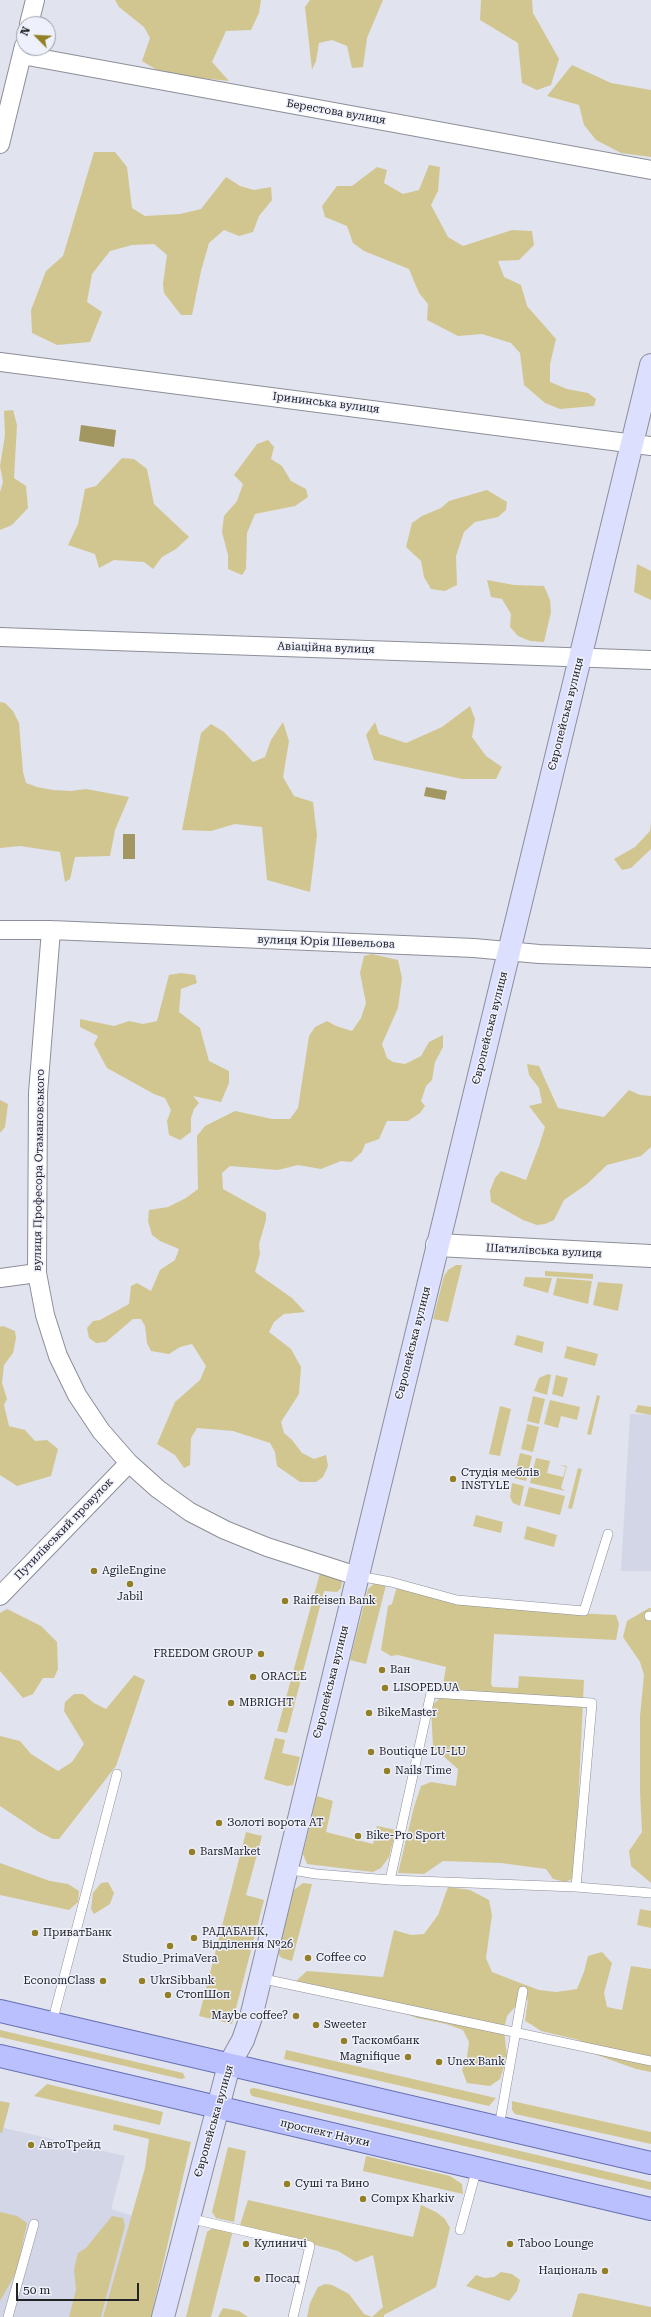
<!DOCTYPE html>
<html>
<head>
<meta charset="utf-8">
<style>
  body { margin:0 }
  #map { position:relative; width:651px; height:2317px; overflow:hidden; background:#e1e3ee; font-family:"Roboto Serif",serif }
  canvas { display:block }
  .north { position:absolute; left:16px; top:16px; width:40px; height:40px; box-sizing:border-box; background:#eef0fb; border:1px solid #9c9ea6; border-radius:50%; rotate:294deg; font-size:11px; font-weight:700; line-height:16px; text-align:center; color:#222327 }
  .north::after { content:''; display:block; margin:auto; width:14px; height:18px; background:#927f26; clip-path:polygon(50% 0,100% 100%,50% 72%,0 100%) }
  .scale { position:absolute; left:16px; top:2283px; width:123px; height:18px; box-sizing:border-box; border:2px solid #222327; border-top:0; padding-left:5px; font-size:12px; line-height:14px; white-space:nowrap; color:#222327; -webkit-text-stroke:3px #eef0fb; paint-order:stroke }
</style>
</head>
<body>
<div id="map">
<canvas width="651" height="2317"></canvas>
<div class="north">N</div>
<div class="scale">50 m</div>
</div>
<script>
const ctx = document.querySelector('canvas').getContext('2d');
ctx.lineJoin = 'round';
function paint(path, color) {
  ctx.fillStyle = color;
  ctx.fill(path, 'evenodd');
}
function poly(rows) {
  const path = new Path2D();
  for (const r of rows) {
    path.moveTo(r[0], r[1]);
    for (let i = 2; i < r.length; i += 2) path.lineTo(r[i], r[i + 1]);
  }
  return path;
}
function stroke(path, color, width, dash) {
  ctx.strokeStyle = color;
  ctx.lineWidth = width;
  ctx.lineCap = dash ? 'butt' : 'round';
  ctx.setLineDash(dash || []);
  ctx.stroke(path);
}
function drawText(font, color, halo, rows, align = 'center') {
  ctx.font = font + ' "Roboto Serif",serif';
  ctx.lineWidth = 3;
  ctx.setLineDash([]);
  ctx.textBaseline = 'middle';
  ctx.strokeStyle = halo;
  ctx.fillStyle = color;
  for (const [text, x, y, turn = 0] of rows) {
    ctx.save();
    ctx.translate(x, y);
    ctx.rotate((+turn || 0) * Math.PI / 180);
    ctx.textAlign = isNaN(turn) ? turn : align;
    if (halo) ctx.strokeText(text, 0, 0);
    ctx.fillText(text, 0, 0);
    ctx.restore();
  }
}
paint(poly([
  [630,1414,651,1415,651,1571,621,1571],
  [0,2127,125,2156,111,2209,133,2216,104,2317,0,2317]
]), '#d2d6e7');
paint(poly([
  [115,0,261,0,259,13,251,30,226,31,212,62,229,81,191,77,157,70,142,61,150,38,144,27,119,7],
  [310,0,383,0,367,38,363,67,352,68,347,46,332,40,319,43,316,61,312,70,305,7],
  [481,0,532,0,533,13,559,59,551,85,537,90,522,83,518,43,480,20],
  [572,65,611,83,651,90,651,157,621,153,596,140,584,125,579,105,547,96],
  [94,152,115,152,127,167,132,208,145,216,180,214,201,209,226,177,240,186,254,190,271,187,272,200,259,216,253,232,239,236,224,230,209,243,201,271,192,315,181,315,164,293,163,284,167,255,154,244,132,245,110,251,92,274,87,302,102,312,90,342,57,345,32,333,31,310,46,271,63,256],
  [429,165,440,167,438,191,431,205,448,237,463,246,512,230,532,231,534,245,519,260,498,261,504,277,521,285,527,306,556,339,550,364,550,382,567,389,588,393,596,399,594,406,560,409,545,403,524,385,520,353,511,343,482,334,458,336,427,320,428,304,419,293,409,269,364,251,353,243,347,226,325,217,322,206,337,186,352,186,377,167,387,170,384,183,403,194,419,190],
  [13,410,17,425,14,478,26,486,28,508,12,525,0,530,0,492,3,482,0,466,5,435,4,411],
  [268,440,274,447,271,459,282,466,291,481,306,489,308,497,295,506,255,514,247,533,246,569,242,575,228,569,228,555,222,532,224,516,237,501,243,484,234,475,257,444],
  [122,458,134,459,147,469,154,504,189,537,176,549,162,557,153,569,144,562,114,560,99,568,95,554,68,545,78,524,85,489,96,486],
  [487,490,507,502,506,510,498,517,475,522,464,532,456,556,457,585,445,591,431,589,424,577,421,561,406,547,412,523,422,516,441,508,449,501],
  [637,564,651,571,651,600,634,592],
  [487,580,514,585,544,586,550,600,551,612,544,642,530,641,518,636,510,627,511,614,502,599,491,597],
  [0,702,5,703,13,711,19,723,23,772,26,783,37,787,53,790,70,791,86,789,129,797,115,830,110,856,75,857,70,879,65,882,60,852,20,846,0,848],
  [470,706,475,719,472,737,486,756,502,767,496,779,462,779,374,760,366,735,375,722,379,734,406,743,442,727],
  [283,722,289,741,283,777,294,796,313,802,317,835,310,892,267,880,262,827,235,824,211,831,182,830,201,733,211,724,224,732,253,762,265,757,271,740],
  [651,823,651,849,631,868,622,870,614,859,635,847,650,831],
  [372,954,398,960,402,978,398,1008,382,1044,387,1058,393,1062,405,1064,421,1056,429,1042,443,1035,443,1047,435,1062,432,1080,426,1086,421,1101,425,1106,420,1113,408,1121,387,1121,379,1139,365,1144,362,1152,351,1162,341,1161,321,1169,298,1165,278,1170,230,1166,222,1173,223,1189,266,1213,266,1220,259,1244,260,1254,255,1272,292,1298,305,1312,284,1314,274,1322,269,1332,291,1349,301,1367,299,1394,281,1422,284,1433,292,1440,302,1453,314,1459,326,1455,328,1466,323,1477,316,1482,300,1482,277,1466,275,1452,270,1443,233,1431,197,1428,191,1438,190,1465,184,1468,175,1455,157,1444,175,1402,200,1380,206,1366,192,1344,180,1347,169,1354,151,1351,147,1343,145,1326,141,1319,133,1319,106,1342,96,1343,89,1338,87,1328,93,1321,100,1320,129,1304,131,1286,137,1283,151,1291,160,1270,175,1260,179,1249,160,1241,152,1235,148,1221,149,1210,168,1207,186,1198,198,1189,197,1136,205,1126,235,1111,272,1119,290,1119,298,1108,309,1036,315,1027,327,1021,336,1026,352,1031,361,1018,366,1003,360,973,364,956],
  [181,973,195,975,197,983,181,989,179,1012,200,1028,209,1061,229,1071,229,1083,221,1102,193,1096,199,1103,194,1109,191,1118,191,1132,180,1140,169,1135,167,1121,171,1110,165,1098,154,1094,107,1068,94,1044,98,1036,80,1027,80,1019,114,1026,129,1021,143,1024,157,1021,169,975],
  [527,1064,539,1066,558,1108,604,1117,629,1090,640,1095,651,1096,651,1147,641,1156,607,1165,587,1184,564,1200,554,1220,545,1224,537,1225,523,1220,491,1202,490,1191,495,1178,501,1171,526,1180,539,1146,545,1127,529,1106,542,1103,539,1088,529,1075],
  [0,1100,8,1104,5,1127,0,1133],
  [456,1265,462,1265,448,1322,433,1319,444,1276,448,1270],
  [545,1271,593,1274,593,1279,545,1276],
  [525,1277,552,1278,548,1293,523,1286],
  [557,1278,592,1281,588,1304,553,1295],
  [598,1282,623,1284,618,1311,593,1305],
  [3,1326,15,1331,16,1338,13,1353,4,1365,2,1383,7,1399,4,1405,9,1426,25,1430,35,1441,47,1440,58,1449,51,1476,17,1486,0,1475,0,1327],
  [517,1335,544,1342,542,1353,514,1345],
  [567,1346,598,1354,595,1366,564,1358],
  [548,1374,551,1375,547,1395,534,1391,539,1378],
  [556,1375,568,1378,563,1397,552,1394],
  [597,1395,600,1396,591,1435,587,1434],
  [533,1396,545,1399,539,1424,527,1421],
  [550,1400,580,1407,577,1420,561,1416,558,1428,544,1424],
  [638,1405,651,1407,651,1415,635,1412],
  [500,1406,511,1409,500,1456,489,1454],
  [527,1424,539,1427,533,1452,521,1449],
  [520,1453,532,1456,526,1481,514,1478],
  [536,1458,550,1461,547,1473,563,1477,566,1467,559,1465,567,1466,561,1488,565,1491,530,1483],
  [578,1468,582,1469,572,1509,568,1508],
  [512,1483,524,1486,520,1506,513,1503,510,1497],
  [529,1487,565,1496,560,1515,524,1506],
  [476,1515,503,1522,501,1533,473,1526],
  [527,1526,557,1535,554,1547,524,1539],
  [321,1569,339,1577,342,1582,341,1588,337,1592,324,1591,287,1733,277,1731],
  [376,1582,386,1585,366,1664,350,1660,368,1589],
  [397,1586,446,1599,573,1613,616,1615,619,1624,616,1640,494,1634,491,1684,493,1687,518,1688,519,1676,584,1680,575,1869,573,1878,566,1882,553,1879,546,1869,501,1863,443,1861,424,1874,398,1873,414,1807,421,1786,431,1782,456,1786,458,1769,433,1747,431,1706,441,1697,446,1667,398,1655,391,1656,381,1650,388,1606,392,1604],
  [649,1608,651,1608,651,1883,631,1866,629,1851,642,1832,640,1792,640,1716,644,1675,640,1662,623,1637,627,1621],
  [7,1609,41,1626,57,1642,58,1669,54,1678,43,1678,33,1694,23,1698,0,1671,0,1613],
  [134,1675,145,1680,116,1766,59,1839,53,1839,39,1832,0,1806,0,1736,20,1741,31,1754,58,1771,72,1762,84,1744,64,1711,65,1702,74,1694,83,1694,94,1703,106,1709],
  [275,1738,285,1740,282,1753,300,1757,293,1785,287,1786,264,1779],
  [317,1796,333,1801,326,1832,373,1844,377,1826,396,1830,389,1857,381,1868,373,1872,307,1864,303,1854],
  [246,1832,262,1836,246,1895,264,1900,232,2024,199,2016],
  [0,1863,50,1881,68,1884,79,1891,78,1902,69,1910,0,1895],
  [108,1882,114,1893,110,1904,94,1914,91,1909,93,1893,101,1883],
  [303,1883,312,1884,292,1961,282,1958,279,1955,279,1950,294,1890],
  [448,1887,470,1890,489,1900,492,1915,486,1958,492,1972,515,1981,539,1990,556,1992,577,1989,584,1972,588,1956,602,1952,612,1963,604,1993,607,2007,622,2010,631,1966,651,1969,651,2072,636,2069,597,2055,579,2040,541,2031,532,2025,525,2021,528,1999,514,2008,507,2016,504,2029,507,2057,500,2079,490,2086,467,2083,462,2070,467,2057,469,2042,463,2030,446,2024,417,2018,344,1991,296,1981,307,1971,383,1977,394,1930,411,1935,424,1934,438,1915],
  [640,1909,651,1911,651,1928,637,1925],
  [0,2030,183,2073,185,2078,181,2079,0,2037],
  [286,2050,496,2098,489,2106,284,2059],
  [47,2084,163,2112,160,2125,34,2096],
  [254,2088,651,2182,651,2190,252,2096,250,2093,250,2089],
  [0,2101,10,2103,2,2133,0,2132],
  [512,2101,651,2132,651,2144,515,2114,512,2110],
  [114,2124,191,2142,151,2317,103,2317,145,2168,149,2139,113,2130],
  [228,2147,246,2151,234,2222,216,2218,212,2212],
  [366,2156,450,2176,462,2184,463,2194,363,2171],
  [248,2200,413,2237,421,2205,436,2212,445,2219,450,2228,436,2287,384,2315,384,2317,307,2317,310,2303,318,2287,325,2284,332,2285,349,2294,364,2314,372,2317,383,2307,373,2255,356,2262,338,2251,240,2225],
  [0,2212,17,2216,27,2223,17,2271,0,2301],
  [112,2216,123,2218,125,2226,101,2317,69,2317,76,2290,74,2269,78,2253,86,2248],
  [214,2227,233,2230,211,2317,186,2317,207,2232],
  [501,2272,512,2274,520,2280,517,2291,509,2301,466,2286,476,2275,485,2278,494,2277],
  [582,2293,651,2307,651,2317,572,2317,578,2294],
  [223,2308,239,2311,248,2317,218,2317]
]), '#d2c690');
paint(poly([
  [81,425,116,430,114,447,79,441],
  [426,787,447,791,445,800,424,796],
  [123,834,135,834,135,859,123,859]
]), '#a39761');
const service = poly([
  [358,1576,391,1582,457,1600,584,1611,608,1534],
  [649,1616,651,1616],
  [286,1869,316,1874,390,1880,576,1887,651,1893],
  [390,1880,431,1693,592,1703,576,1887],
  [259,1978,651,2061],
  [52,2023,117,1774],
  [499,2127,523,1991],
  [188,2218,310,2246,293,2317],
  [460,2230,477,2168],
  [8,2317,34,2224]
]);
const minor = poly([
  [29,24,35,0],
  [22,55,651,170],
  [0,144,24,46],
  [0,362,651,446],
  [0,637,651,660],
  [0,930,51,930,474,948,539,954,651,958],
  [51,930,38,1093,37,1273,45,1315,58,1356,77,1395,101,1431,129,1463,158,1489,190,1512,225,1530,267,1547,357,1576],
  [0,1278,37,1273],
  [0,1596,129,1463]
]);
const tertiary = poly([
  [437,1245,651,1256]
]);
const secondary = poly([
  [163,2317,229,2065,243,2040,251,2017,651,365]
]);
const primary = poly([
  [0,2011,651,2163],
  [0,2056,651,2209]
]);
stroke(service, '#8c8e98', 10);
stroke(minor, '#8c8e98', 20);
stroke(tertiary, '#8c8e98', 24);
stroke(secondary, '#8c8e98', 24);
stroke(primary, '#666eb1', 24);
stroke(service, '#fff', 9);
stroke(minor, '#fff', 18);
stroke(tertiary, '#fff', 22);
stroke(secondary, '#dce0fe', 22);
stroke(primary, '#b9c0fd', 22);
for (const [x, y, r, color] of [
  [453,1479,4,"#927f26"],
  [94,1571,4,"#927f26"],
  [130,1584,4,"#927f26"],
  [285,1601,4,"#927f26"],
  [261,1654,4,"#927f26"],
  [382,1670,4,"#927f26"],
  [253,1677,4,"#927f26"],
  [385,1688,4,"#927f26"],
  [231,1703,4,"#927f26"],
  [369,1713,4,"#927f26"],
  [371,1752,4,"#927f26"],
  [387,1771,4,"#927f26"],
  [219,1823,4,"#927f26"],
  [358,1836,4,"#927f26"],
  [192,1852,4,"#927f26"],
  [35,1933,4,"#927f26"],
  [194,1938,4,"#927f26"],
  [170,1946,4,"#927f26"],
  [308,1958,4,"#927f26"],
  [103,1981,4,"#927f26"],
  [142,1981,4,"#927f26"],
  [168,1995,4,"#927f26"],
  [296,2016,4,"#927f26"],
  [316,2025,4,"#927f26"],
  [344,2041,4,"#927f26"],
  [408,2057,4,"#927f26"],
  [439,2062,4,"#927f26"],
  [31,2145,4,"#927f26"],
  [287,2184,4,"#927f26"],
  [363,2199,4,"#927f26"],
  [246,2244,4,"#927f26"],
  [510,2244,4,"#927f26"],
  [605,2271,4,"#927f26"],
  [257,2279,4,"#927f26"]
]) {
  const dot = new Path2D();
  dot.arc(x, y, r, 0, 2 * Math.PI);
  ctx.fillStyle = color;
  ctx.fill(dot);
  stroke(dot, '#eef0fb', 1.5);
}
drawText('11px', '#222327', '#eef0fb', [
  ["Берестова вулиця",336,112,10],
  ["Ірининська вулиця",326,403,7],
  ["Авіаційна вулиця",326,648,2],
  ["Європейська вулиця",566,714,-76],
  ["вулиця Юрія Шевельова",326,942,2],
  ["Європейська вулиця",490,1028,-76],
  ["вулиця Професора Отамановського",39,1170,-89],
  ["Шатилівська вулиця",544,1251,3],
  ["Європейська вулиця",413,1343,-76],
  ["Путилівський провулок",64,1529,-46],
  ["Європейська вулиця",331,1682,-76],
  ["Європейська вулиця",214,2121,-74],
  ["проспект Науки",325,2133,13]
]);
drawText('11px', '#222327', '#eef0fb', [
  ["Студія меблів",461,1473],
  ["INSTYLE",461,1486],
  ["AgileEngine",102,1571],
  ["Jabil",130,1597,"center"],
  ["Raiffeisen Bank",293,1601],
  ["FREEDOM GROUP",253,1654,"right"],
  ["Ван",390,1670],
  ["ORACLE",261,1677],
  ["LISOPED.UA",393,1688],
  ["MBRIGHT",239,1703],
  ["BikeMaster",377,1713],
  ["Boutique LU-LU",379,1752],
  ["Nails Time",395,1771],
  ["Золоті ворота АТ",227,1823],
  ["Bike-Pro Sport",366,1836],
  ["BarsMarket",200,1852],
  ["РАДАБАНК,",202,1932],
  ["Відділення №26",202,1945],
  ["ПриватБанк",43,1933],
  ["Coffee co",316,1958],
  ["Studio_PrimaVera",170,1959,"center"],
  ["EconomClass",95,1981,"right"],
  ["UkrSibbank",150,1981],
  ["СтопШоп",176,1995],
  ["Maybe coffee?",288,2016,"right"],
  ["Sweeter",324,2025],
  ["Таскомбанк",352,2041],
  ["Magnifique",400,2057,"right"],
  ["Unex Bank",447,2062],
  ["АвтоТрейд",39,2145],
  ["Суші та Вино",295,2184],
  ["Compx Kharkiv",371,2199],
  ["Кулиничі",254,2244],
  ["Taboo Lounge",518,2244],
  ["Національ",597,2271,"right"],
  ["Посад",265,2279]
], 'left');
</script>
</body>
</html>
